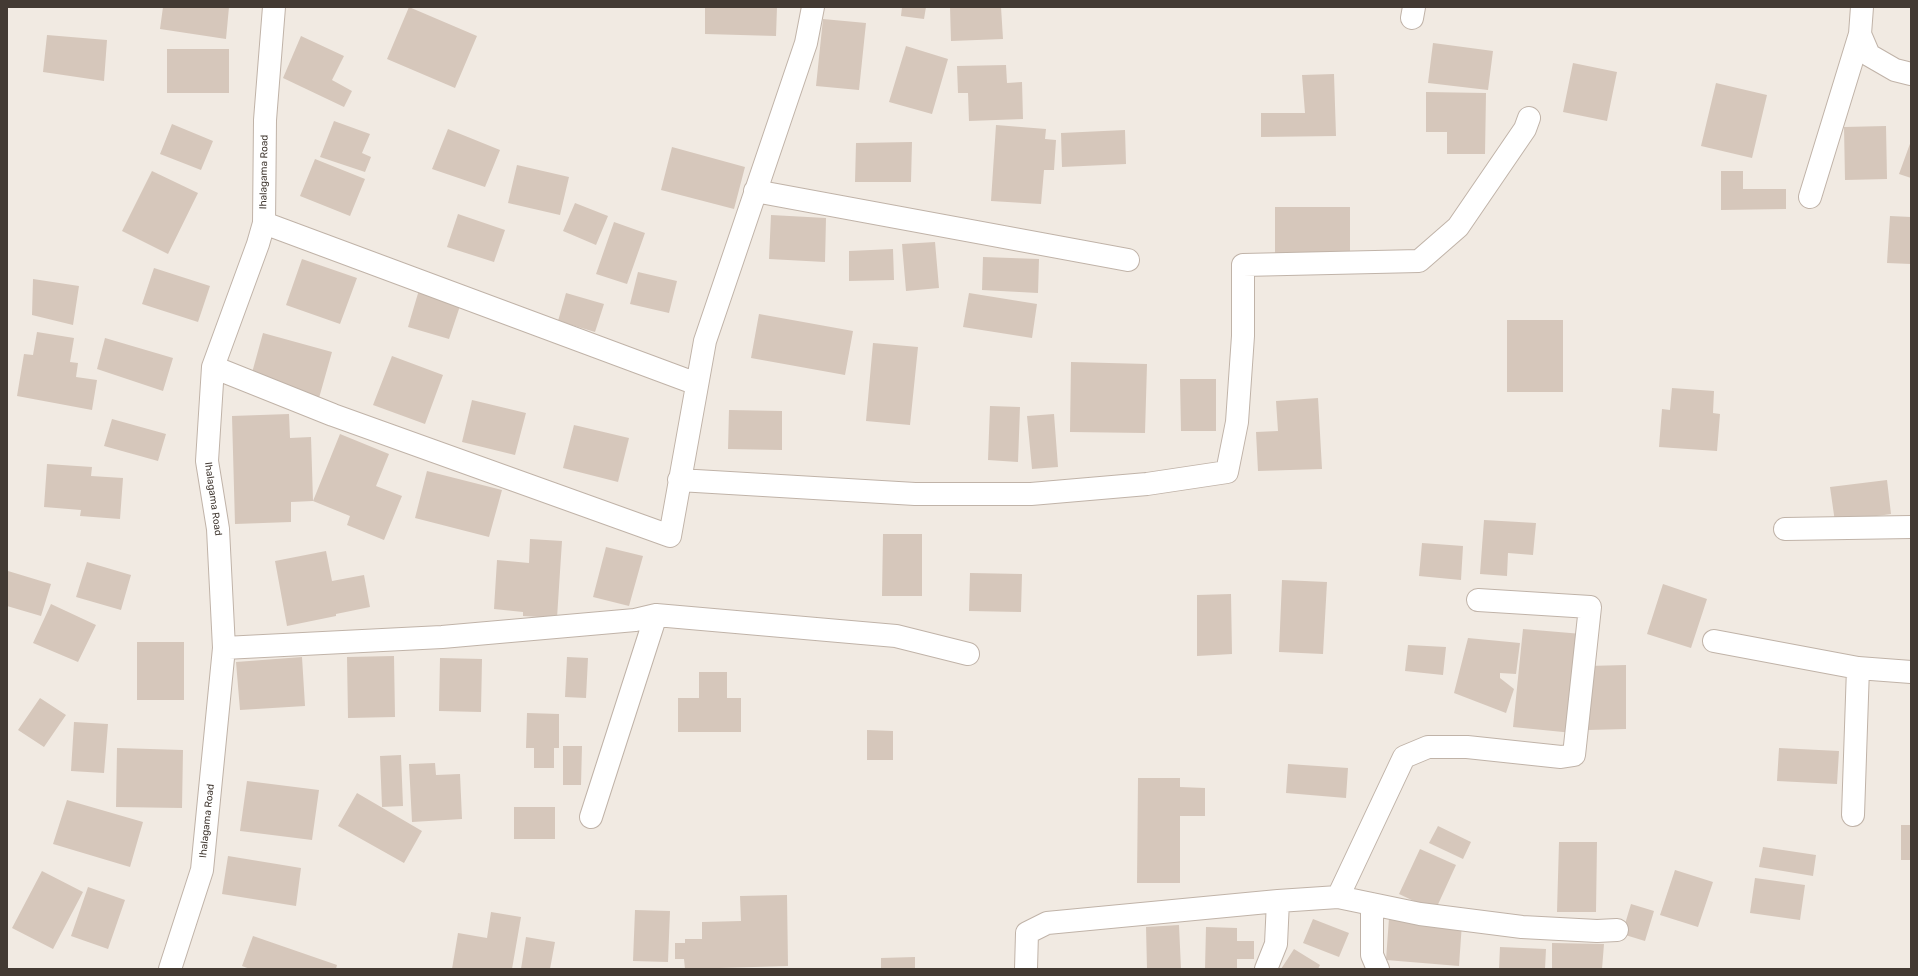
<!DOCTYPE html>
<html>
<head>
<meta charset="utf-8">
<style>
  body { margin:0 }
  #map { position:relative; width:1918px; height:976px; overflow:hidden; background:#f1eae2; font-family:Rubik,sans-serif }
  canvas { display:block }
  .frame { position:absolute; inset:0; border:8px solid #433a33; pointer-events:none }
</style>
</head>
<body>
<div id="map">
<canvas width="1918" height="976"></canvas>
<div class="frame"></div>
</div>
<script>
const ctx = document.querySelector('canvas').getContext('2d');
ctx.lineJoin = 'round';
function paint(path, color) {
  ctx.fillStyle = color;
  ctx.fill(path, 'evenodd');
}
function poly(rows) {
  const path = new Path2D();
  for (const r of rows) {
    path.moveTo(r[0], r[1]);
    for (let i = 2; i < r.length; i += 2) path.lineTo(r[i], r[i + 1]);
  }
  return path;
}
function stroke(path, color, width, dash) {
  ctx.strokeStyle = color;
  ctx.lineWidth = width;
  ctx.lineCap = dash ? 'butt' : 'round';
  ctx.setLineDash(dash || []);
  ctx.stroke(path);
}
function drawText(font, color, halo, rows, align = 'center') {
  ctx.font = font + ' Rubik,sans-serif';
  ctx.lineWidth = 4;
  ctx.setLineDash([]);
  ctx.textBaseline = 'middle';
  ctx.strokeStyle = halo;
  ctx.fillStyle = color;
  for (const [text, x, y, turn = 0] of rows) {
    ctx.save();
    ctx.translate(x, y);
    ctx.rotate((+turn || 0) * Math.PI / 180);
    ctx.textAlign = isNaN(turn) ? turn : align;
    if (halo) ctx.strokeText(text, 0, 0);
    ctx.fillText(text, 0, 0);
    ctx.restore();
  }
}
paint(poly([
  [163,7,229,7,226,39,160,29],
  [409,7,477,36,455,88,387,59],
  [705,7,777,7,776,36,705,34],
  [902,7,926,7,924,19,901,16],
  [950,7,1001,7,1003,39,951,41],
  [823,19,866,23,859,90,816,86],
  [47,35,107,40,104,81,43,72],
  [301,36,344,56,332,80,352,91,344,107,283,78],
  [1433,43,1493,51,1488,90,1428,83],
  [906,46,948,59,932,114,889,102],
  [167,49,229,49,229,93,167,93],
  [1573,63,1617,72,1607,121,1563,112],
  [1006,65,1007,83,1022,82,1023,119,969,121,968,93,958,93,957,66],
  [1334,74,1336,136,1261,137,1261,113,1305,113,1302,75],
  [1716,83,1767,95,1752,158,1701,146],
  [1426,92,1486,93,1485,154,1447,154,1447,132,1426,132],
  [334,121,370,134,362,153,371,157,365,172,320,157],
  [172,124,213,141,201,170,160,154],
  [996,125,1046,129,1045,139,1056,140,1054,170,1044,170,1041,204,991,201],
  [1886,126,1887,179,1845,180,1844,127],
  [448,129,500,150,485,187,432,169],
  [1125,130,1126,164,1062,167,1061,133],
  [1911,141,1911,178,1899,174],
  [912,142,911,182,855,182,856,143],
  [672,147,745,167,734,209,661,190],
  [315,159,365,179,350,216,300,196],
  [517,165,569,177,560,215,508,203],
  [152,171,198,193,168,254,122,231],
  [1721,171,1743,171,1743,189,1786,189,1786,209,1721,210],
  [575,203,608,216,596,245,563,231],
  [1275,207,1350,207,1350,253,1275,253],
  [458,214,505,230,494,262,447,247],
  [771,215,826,218,825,262,769,259],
  [1890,216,1911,217,1911,264,1887,263],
  [614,222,645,233,627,284,596,274],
  [935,242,939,288,906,291,902,244],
  [893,249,894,280,849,281,849,251],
  [983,257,1039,259,1038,293,982,290],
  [302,259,357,278,340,324,286,305],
  [154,268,210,286,198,322,142,304],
  [638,272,677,281,669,313,630,304],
  [33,279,79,286,73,325,32,315],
  [419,290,461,303,449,339,408,327],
  [566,293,604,304,595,332,558,321],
  [969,293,1037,304,1032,338,963,327],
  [759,314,853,331,845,375,751,358],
  [1507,320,1563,320,1563,392,1507,392],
  [37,332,74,338,70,362,78,363,76,377,97,380,92,410,17,396,24,354,33,355],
  [263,333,332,352,319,398,250,380],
  [105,338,173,358,163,391,97,369],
  [873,343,918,347,910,425,866,421],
  [392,356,443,375,425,424,373,405],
  [1071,362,1147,364,1145,433,1070,432],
  [1180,379,1216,379,1216,431,1181,431],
  [1672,388,1714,391,1713,413,1720,414,1717,451,1659,447,1662,409,1670,410],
  [1318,398,1322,469,1258,471,1256,432,1278,431,1276,401],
  [472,400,526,413,515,455,462,442],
  [990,406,1020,407,1018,462,988,460],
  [729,410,782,411,782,450,728,449],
  [289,414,290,438,311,437,313,501,340,434,389,454,376,486,402,496,384,540,347,525,350,516,313,501,291,502,291,522,235,524,232,416],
  [1054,414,1058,467,1032,469,1027,416],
  [112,419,166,434,158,461,104,446],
  [574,425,629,438,618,482,563,468],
  [47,464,92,467,91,476,123,478,120,519,80,516,81,510,44,507],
  [427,471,502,490,489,537,415,518],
  [1887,480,1891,514,1835,522,1830,487],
  [1484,520,1536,523,1533,555,1508,553,1507,576,1480,574],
  [883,534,922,534,922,596,882,596],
  [530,539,562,541,557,618,523,616,523,612,494,609,497,560,529,563],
  [1422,543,1463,546,1461,580,1419,576],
  [606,547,643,556,629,606,593,597],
  [326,551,332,581,364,575,370,607,336,614,336,616,287,626,275,561],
  [87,562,131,575,121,610,76,597],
  [8,571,51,584,41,616,7,606],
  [970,573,1022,574,1021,612,969,611],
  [1282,580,1327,582,1323,654,1279,652],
  [1663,584,1707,599,1691,648,1647,634],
  [1231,594,1232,654,1197,656,1197,595],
  [51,604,96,625,78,662,33,643],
  [1523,629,1582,634,1573,733,1513,727],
  [1468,638,1520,643,1516,674,1500,673,1500,678,1514,689,1506,713,1454,693],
  [137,642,184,642,184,700,137,700],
  [1408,645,1446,647,1443,675,1405,671],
  [394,656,395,717,348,718,347,657],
  [302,657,305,706,240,710,236,662],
  [567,657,588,658,586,698,565,697],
  [440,658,482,659,481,712,439,711],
  [1626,665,1626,729,1588,730,1587,666],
  [699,672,727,672,727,698,741,698,741,732,678,732,678,698,699,698],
  [40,698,66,715,44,747,18,730],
  [527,713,559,714,559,748,554,748,554,768,534,768,534,748,526,748],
  [74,722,108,724,104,773,71,771],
  [867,730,893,731,893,760,867,760],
  [563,746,582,746,581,785,563,785],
  [117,748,183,750,182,808,116,807],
  [1779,748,1839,751,1837,784,1777,781],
  [401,755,403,806,382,807,380,756],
  [435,763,436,775,460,774,462,819,412,822,409,764],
  [1288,764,1348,768,1346,798,1286,793],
  [1138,778,1180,778,1180,787,1205,788,1205,816,1180,816,1180,883,1137,883],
  [247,781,319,790,312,840,240,831],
  [357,793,422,831,404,863,338,826],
  [67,800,143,822,130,867,53,844],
  [514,807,555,807,555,839,514,839],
  [1901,825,1911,825,1911,860,1901,860],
  [1438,826,1471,842,1463,859,1429,843],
  [1559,842,1597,842,1596,912,1557,912],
  [1763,847,1816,855,1813,876,1759,867],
  [1420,849,1456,865,1435,911,1399,894],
  [228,856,301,868,296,906,222,894],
  [1675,870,1713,882,1698,927,1660,915],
  [42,871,83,892,53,949,12,928],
  [1755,878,1805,885,1800,920,1750,913],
  [88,887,125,900,108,949,71,936],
  [787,895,788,966,685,969,684,959,675,959,675,943,685,943,685,939,702,939,702,922,741,921,740,896],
  [1631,904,1654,911,1645,941,1622,934],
  [635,910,670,911,668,962,633,961],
  [491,912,521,917,512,969,452,969,458,933,487,938],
  [1389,918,1462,923,1459,966,1386,960],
  [1313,919,1349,933,1339,957,1303,943],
  [1179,925,1181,969,1147,969,1146,927],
  [1206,927,1237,928,1237,941,1254,941,1254,959,1237,959,1237,969,1205,969],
  [253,936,337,965,336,969,250,969,242,966],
  [526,937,555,942,550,969,521,969],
  [1552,943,1604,944,1602,969,1552,969],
  [1500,947,1546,949,1545,969,1499,969],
  [1294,949,1320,965,1318,969,1281,969],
  [915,957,915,969,881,969,881,958]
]), '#d6c7bb');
const street = poly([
  [1862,7,1860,34,1869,55,1895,70,1911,74],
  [1412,18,1414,7],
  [755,191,1128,260],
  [1810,197,1860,34],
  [264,223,697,384],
  [213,367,333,415,670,536,705,341,806,43,813,7],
  [679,480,915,494,1031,494,1147,484,1227,472,1237,422,1243,336,1243,265,1419,261,1458,227,1525,129,1529,118],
  [1785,529,1911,527],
  [1714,641,1858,668,1911,672],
  [224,648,442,637,635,620,656,615,896,636,968,654],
  [1853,815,1858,668],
  [591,817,656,615],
  [1338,897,1404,757,1428,747,1467,747,1561,757,1574,755,1590,607,1478,600],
  [1372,904,1372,955,1378,969],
  [170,969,202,870,224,648,218,529,207,461,213,367,258,244,264,223,265,120,274,7],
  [1026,969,1027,933,1047,923,1278,901,1338,897,1420,914,1522,927,1597,931,1617,930],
  [1266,969,1276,944,1278,901]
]);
stroke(street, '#c0b3a8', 24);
stroke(street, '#fff', 22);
drawText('10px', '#433a33', '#fff', [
  ["Ihalagama Road",264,172,-89],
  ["Ihalagama Road",213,499,82],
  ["Ihalagama Road",207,821,-84]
]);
</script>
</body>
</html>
